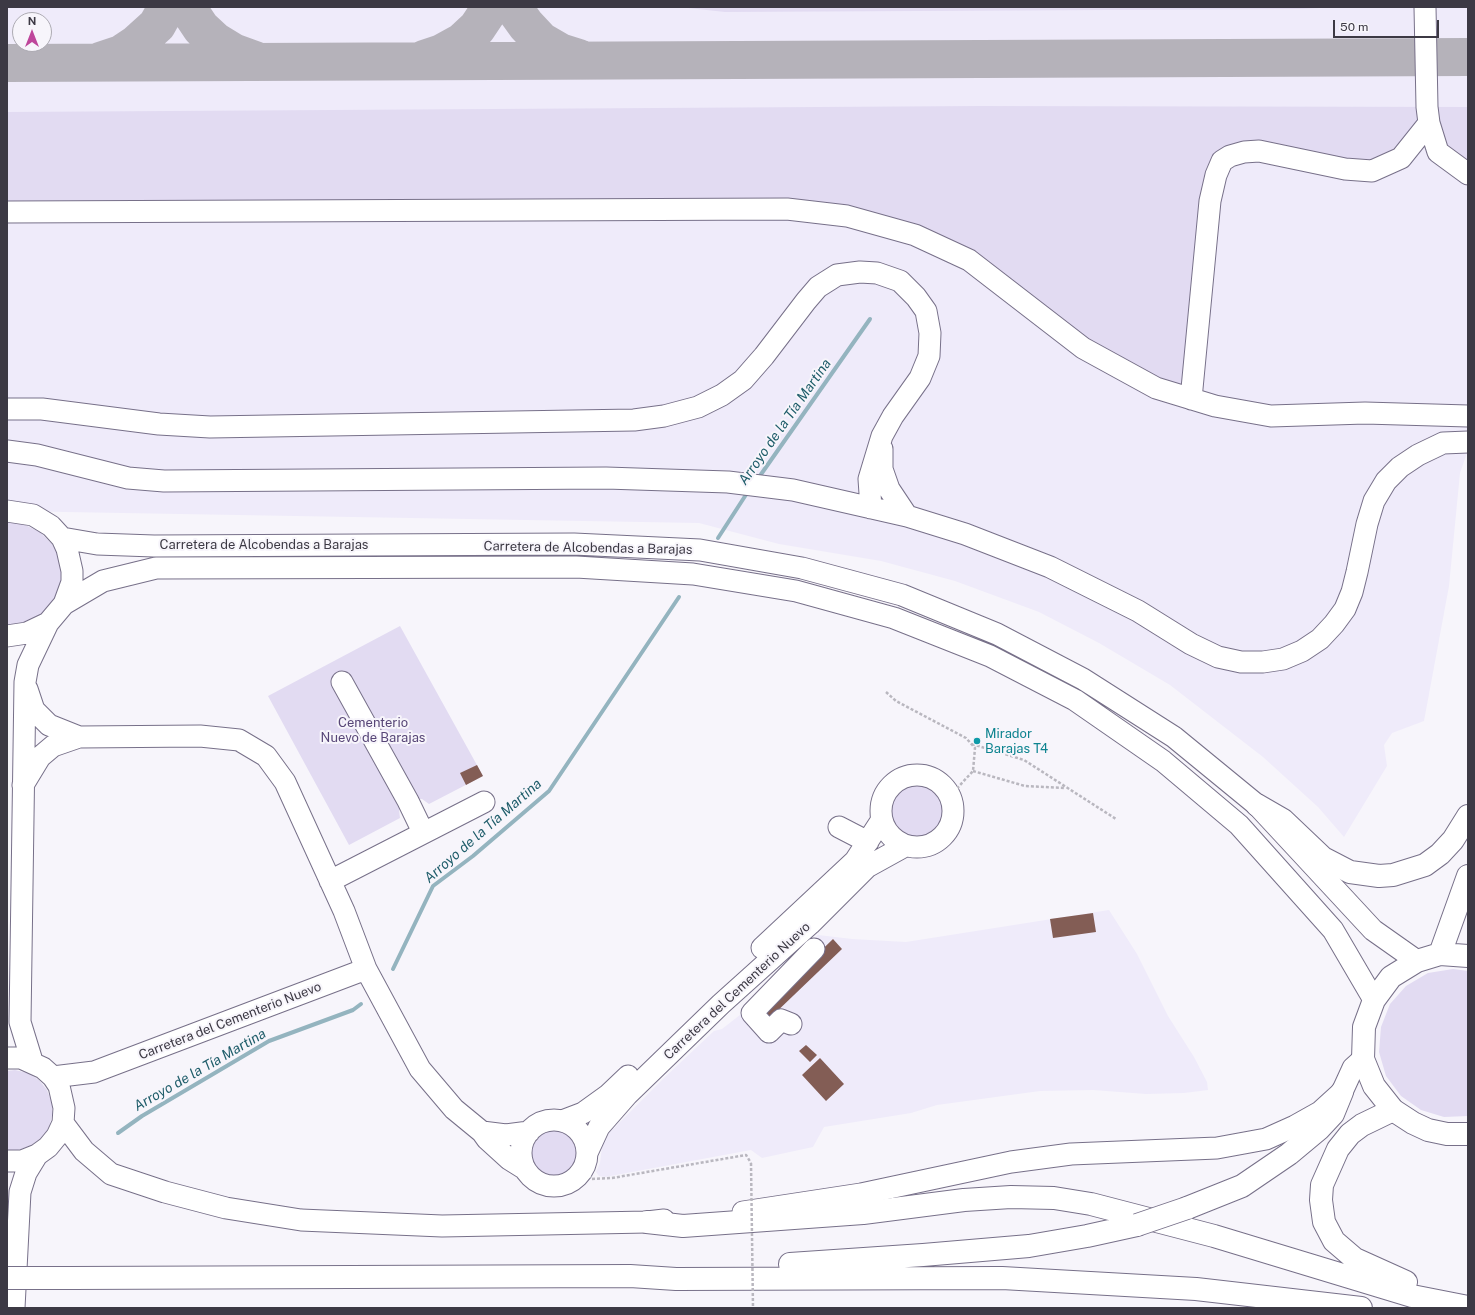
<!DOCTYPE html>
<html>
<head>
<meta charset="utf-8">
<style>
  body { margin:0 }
  #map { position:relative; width:1475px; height:1315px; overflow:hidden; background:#f7f5fb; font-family:"Public Sans",sans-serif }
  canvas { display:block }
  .frame { position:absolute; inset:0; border:8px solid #3c3944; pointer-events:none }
  .north { position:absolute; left:12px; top:12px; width:40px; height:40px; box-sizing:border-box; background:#f7f5fb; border:1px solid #acaab2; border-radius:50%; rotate:0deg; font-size:11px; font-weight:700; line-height:16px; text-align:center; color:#3c3944 }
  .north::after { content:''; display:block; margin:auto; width:14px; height:18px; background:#be469b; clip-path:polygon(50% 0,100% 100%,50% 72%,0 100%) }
  .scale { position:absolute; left:1333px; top:20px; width:106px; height:18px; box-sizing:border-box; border:2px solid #3c3944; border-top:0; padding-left:5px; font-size:12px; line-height:14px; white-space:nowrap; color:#3c3944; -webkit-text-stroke:3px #f7f5fb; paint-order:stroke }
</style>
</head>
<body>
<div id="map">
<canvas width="1475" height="1315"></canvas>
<div class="frame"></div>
<div class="north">N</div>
<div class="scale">50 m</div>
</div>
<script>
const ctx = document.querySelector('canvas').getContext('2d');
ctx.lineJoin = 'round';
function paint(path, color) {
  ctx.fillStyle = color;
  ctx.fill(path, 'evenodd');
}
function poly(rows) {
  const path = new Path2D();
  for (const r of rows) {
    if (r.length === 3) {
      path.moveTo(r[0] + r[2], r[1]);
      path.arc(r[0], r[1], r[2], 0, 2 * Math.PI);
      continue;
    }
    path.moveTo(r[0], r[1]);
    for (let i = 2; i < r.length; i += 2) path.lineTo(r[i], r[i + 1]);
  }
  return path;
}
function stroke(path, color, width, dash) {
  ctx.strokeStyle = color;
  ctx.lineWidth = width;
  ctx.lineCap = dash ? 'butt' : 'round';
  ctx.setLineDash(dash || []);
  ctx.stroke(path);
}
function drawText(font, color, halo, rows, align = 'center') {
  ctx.font = font + ' "Public Sans",sans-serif';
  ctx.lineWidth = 4;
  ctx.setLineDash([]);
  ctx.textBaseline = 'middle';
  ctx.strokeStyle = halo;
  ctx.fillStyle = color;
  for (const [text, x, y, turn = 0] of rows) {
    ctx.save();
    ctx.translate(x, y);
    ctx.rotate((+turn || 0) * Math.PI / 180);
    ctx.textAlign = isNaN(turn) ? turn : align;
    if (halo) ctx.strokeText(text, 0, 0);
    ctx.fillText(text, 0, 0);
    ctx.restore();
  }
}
paint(poly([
  [7,7,1468,7,1468,450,1460,473,1449,586,1424,721,1392,733,1384,745,1387,766,1344,837,1318,807,1263,757,1170,685,1099,643,1039,612,955,581,881,561,779,544,699,523,7,511],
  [20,20,44,20,44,44,20,44],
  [1109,910,1137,954,1168,1016,1194,1057,1207,1082,1208,1090,1184,1093,1146,1094,1093,1090,1040,1091,937,1105,911,1113,824,1127,813,1147,762,1158,751,1150,605,1177,599,1176,596,1172,600,1163,602,1147,609,1133,664,1078,714,1031,722,1029,745,1011,776,974,818,935,852,939,906,942]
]), '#efebfa');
paint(poly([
  [679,7,1341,7,1299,9,725,12],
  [980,106,1468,107,1468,174,1429,124,1372,171,1259,151,1222,161,1191,399,1156,388,969,260,847,216,7,212,7,112],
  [7,522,23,524,40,532,52,544,60,560,62,578,57,596,47,610,32,621,15,625,7,625],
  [400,626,483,776,429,804,422,799,415,799,402,805,399,810,400,818,349,845,268,696],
  [917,810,27],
  [1453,969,1468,971,1468,1116,1444,1117,1421,1110,1401,1096,1386,1076,1379,1052,1381,1027,1390,1004,1406,986,1428,973],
  [15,1070,28,1073,39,1080,47,1090,52,1103,52,1115,49,1128,41,1138,30,1146,18,1150,7,1150,7,1071],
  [554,1151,25]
]), '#e2dbf2');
stroke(poly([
  [757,480,870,319],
  [718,538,749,490],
  [393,969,433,886,473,856,549,791,679,597],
  [118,1133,142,1116,269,1041,353,1010,361,1004]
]), '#94b4bf', 4);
stroke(poly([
  [187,7,201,28,215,41,233,52,255,60],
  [513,7,526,25,541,41,560,52,579,58],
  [424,59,442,53,462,42,477,28,491,7],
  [100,61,121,54,136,44,157,25,167,7],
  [7,63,1468,57]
]), '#b5b2ba', 38);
paint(poly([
  [477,765,483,776,466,785,460,773],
  [1093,913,1096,932,1053,938,1050,919],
  [833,939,842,949,770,1018,761,1009],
  [806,1045,817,1055,810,1062,799,1051],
  [820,1058,844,1084,826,1101,802,1075]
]), '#835d55');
const minor = poly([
  [1425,7,1427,107,1429,123,1438,152,1468,174],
  [7,212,787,209,847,216,915,235,969,260,1083,348,1156,388,1215,406,1271,416,1365,413,1468,416],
  [1191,399,1210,201,1216,175,1222,161,1230,156,1244,152,1259,151,1345,169,1372,171,1401,158,1429,123],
  [7,409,42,409,159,424,210,427,634,420,664,416,698,407,722,395,743,380,764,356,806,301,818,287,837,275,860,272,877,273,900,281,916,297,926,311,930,333,929,356,920,378,893,416,882,436,869,479,871,508],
  [882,449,882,469,889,489,907,516],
  [7,451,37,455,128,478,164,481,606,478,728,482,793,490,907,516,965,534,1050,567,1138,611,1191,644,1218,657,1241,662,1263,662,1283,659,1302,651,1320,639,1334,624,1345,609,1352,592,1357,572,1367,524,1374,501,1386,481,1400,467,1418,455,1443,443,1468,442],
  [7,511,33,515,51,526,62,538,67,549,72,571,72,582,64,604,48,623,27,633,7,636],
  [62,538,97,544,154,546,574,544,700,550,802,568,902,595,997,634,1083,679,1174,737,1257,805,1373,930,1417,961],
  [64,604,103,581,156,568,576,567,693,574,796,591,894,618,990,656,1075,700,1163,761,1239,825,1333,930,1374,1000],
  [342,682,408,801,423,832],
  [27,689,34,710,49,725,79,737],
  [917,811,36],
  [23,785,40,757,53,746,79,737,200,736,239,740,266,756,285,782,344,911,366,969,420,1069,454,1109,482,1132,487,1139,509,1159,525,1169],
  [839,827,868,842],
  [330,881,484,802],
  [762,948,855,861,881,821],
  [791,1024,781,1020,769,1032,752,1013,814,949],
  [7,1058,21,1058,43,1068,53,1077,59,1086,64,1108,63,1123,57,1136,48,1147,37,1155,22,1161,7,1161],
  [32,1061,20,1022,25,682,28,665,48,623],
  [53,1077,94,1072,366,969],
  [554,1153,33],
  [562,1121,583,1113,608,1095,628,1076],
  [63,1123,84,1151,111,1174,165,1192,226,1208,301,1220,442,1226,647,1222,664,1220],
  [482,1132,506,1135,529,1132],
  [587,1153,599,1127,627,1095,721,1004,810,924,867,867,905,846],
  [743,1212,861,1194,1011,1162,1071,1154,1217,1148,1266,1139,1295,1126,1320,1112,1342,1092,1353,1068,1363,1059],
  [14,1308,20,1192,26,1173,37,1155]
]);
const major = poly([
  [1257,805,1283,820,1323,858,1350,872,1379,876,1393,875,1425,865,1440,854,1453,840,1468,816],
  [1440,954,1468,876],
  [1468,956,1440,954,1417,961,1391,977,1374,1000,1364,1027,1363,1059,1374,1086,1393,1110,1413,1123,1428,1130,1447,1134,1468,1134]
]);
const highway = poly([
  [1393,1110,1362,1125,1350,1134,1338,1149,1322,1185,1321,1200,1324,1222,1334,1241,1355,1259,1406,1282],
  [1187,1208,1242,1186,1289,1154,1319,1129,1333,1114,1342,1092],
  [647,1222,683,1226,863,1213,964,1200,1011,1197,1054,1198,1091,1204,1214,1236,1412,1296,1468,1307],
  [790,1264,923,1255,1029,1246,1087,1236,1137,1225],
  [71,1278,630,1276,676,1279,1002,1278,1196,1289,1361,1308]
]);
stroke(minor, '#777089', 23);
stroke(major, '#777089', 24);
stroke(highway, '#777089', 24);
stroke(poly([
  [886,692,896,701,966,738,975,748,973,771,950,796],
  [972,744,1024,760,1116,819],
  [973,771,1025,786,1065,788],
  [589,1175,592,1179,612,1178,746,1155,751,1163]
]), '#b9b7bf', 2.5, [3, 2]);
stroke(minor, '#fff', 21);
stroke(major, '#fff', 22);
stroke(highway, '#fff', 22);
const highwayBridge = poly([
  [1137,1225,1187,1208],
  [7,1278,71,1278]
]);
stroke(highwayBridge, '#777089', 24, []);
stroke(poly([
  [751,1163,753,1308]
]), '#b9b7bf', 2.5, [3, 2]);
stroke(highwayBridge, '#fff', 22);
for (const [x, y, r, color] of [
  [977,741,4,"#0f9aa8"]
]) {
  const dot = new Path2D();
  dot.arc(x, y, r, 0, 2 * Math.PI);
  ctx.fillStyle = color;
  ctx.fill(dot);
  stroke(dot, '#f7f5fb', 1.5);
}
drawText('13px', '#3c3944', '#f7f5fb', [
  ["Carretera de Alcobendas a Barajas",264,545],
  ["Carretera de Alcobendas a Barajas",588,548,1],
  ["Carretera del Cementerio Nuevo",737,991,-43],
  ["Carretera del Cementerio Nuevo",230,1021,-21]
]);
drawText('13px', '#574677', '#f7f5fb', [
  ["Cementerio",373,723],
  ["Nuevo de Barajas",373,738]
]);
drawText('13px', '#0d838f', '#f7f5fb', [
  ["Mirador",985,734],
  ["Barajas T4",985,749]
], 'left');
drawText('italic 14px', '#1f5d6a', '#f7f5fb', [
  ["Arroyo de la Tía Martina",785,422,-55],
  ["Arroyo de la Tía Martina",483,831,-41],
  ["Arroyo de la Tía Martina",200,1070,-30]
]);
</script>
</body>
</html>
